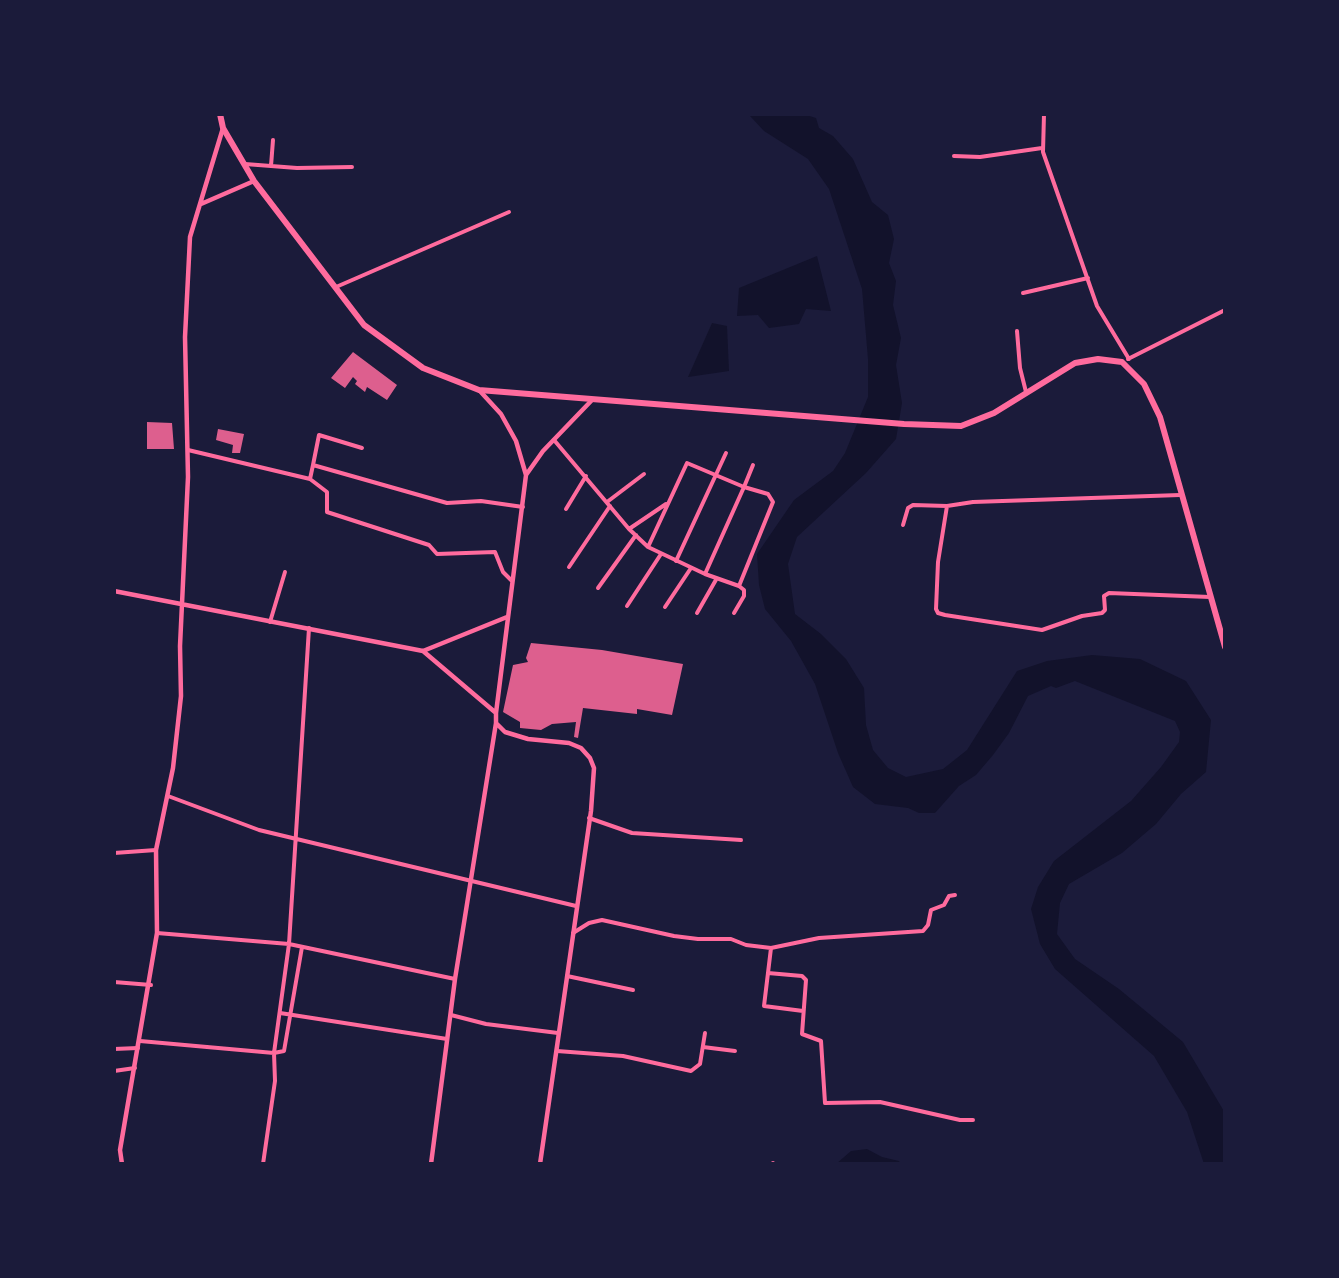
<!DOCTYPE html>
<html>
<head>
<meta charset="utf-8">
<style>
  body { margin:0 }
  #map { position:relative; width:1339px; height:1278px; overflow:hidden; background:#1b1b3a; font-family:"Public Sans",sans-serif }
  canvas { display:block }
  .frame { position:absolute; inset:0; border:116px solid #1b1b3a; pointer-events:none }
</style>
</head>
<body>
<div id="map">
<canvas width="1339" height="1278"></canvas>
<div class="frame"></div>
</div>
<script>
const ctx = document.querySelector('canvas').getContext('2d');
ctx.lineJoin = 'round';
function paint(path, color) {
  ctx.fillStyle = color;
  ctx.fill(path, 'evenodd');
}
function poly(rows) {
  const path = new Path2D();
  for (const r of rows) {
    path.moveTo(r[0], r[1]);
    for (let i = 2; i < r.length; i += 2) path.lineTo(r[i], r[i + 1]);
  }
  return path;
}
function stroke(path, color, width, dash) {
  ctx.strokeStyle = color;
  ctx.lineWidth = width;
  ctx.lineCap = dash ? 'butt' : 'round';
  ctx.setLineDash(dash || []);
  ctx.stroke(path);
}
paint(poly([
  [742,114,803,114,816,118,819,128,833,136,853,159,872,202,888,215,894,239,889,263,896,281,893,305,901,338,896,365,902,403,896,439,866,473,797,537,788,564,795,614,821,634,846,659,864,688,866,725,873,750,888,768,906,777,943,769,967,750,1017,671,1047,661,1092,655,1140,659,1186,681,1211,720,1206,772,1181,794,1156,824,1122,853,1069,884,1060,903,1057,934,1075,959,1119,989,1183,1042,1225,1113,1225,1164,1204,1164,1187,1112,1154,1056,1055,969,1040,944,1031,909,1038,887,1054,861,1131,801,1161,767,1179,742,1180,732,1175,721,1075,681,1056,688,1051,686,1028,696,1009,733,993,755,976,775,959,786,935,813,919,813,908,808,875,804,853,787,838,753,815,684,791,641,765,609,759,585,757,554,794,500,833,471,845,453,868,397,868,359,862,289,829,189,808,159,764,131,750,116],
  [817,256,831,311,806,309,799,324,769,328,758,315,737,316,739,288],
  [712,323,727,326,729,371,688,377],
  [867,1149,882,1157,899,1161,901,1164,836,1164,851,1151]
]), '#12122b');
paint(poly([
  [353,352,397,385,387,400,367,387,365,392,355,384,357,381,353,377,345,388,331,378],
  [147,422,172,423,174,449,147,449],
  [218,429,244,434,240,453,232,453,233,445,216,440],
  [531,643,602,650,683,664,672,715,637,709,637,714,583,708,578,738,574,737,576,722,552,724,541,730,520,728,520,722,503,712,513,665,528,662,526,658]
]), '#dd5f8e');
stroke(poly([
  [1044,114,1043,152,1097,306,1129,359],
  [954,156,980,157,1042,148],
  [245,164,297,168,352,167],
  [271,166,273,140],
  [336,287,509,212],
  [1023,293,1088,278],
  [1017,331,1020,368,1026,392],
  [1128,359,1225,310],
  [554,440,629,529,648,547,705,574,744,487,687,463,648,547],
  [188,450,310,479,327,492,327,512,429,545,437,554,495,552,503,572,511,580],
  [313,465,319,435,362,448],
  [310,479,313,465,447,503,481,501,523,507],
  [1180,495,973,502,947,506,938,562,936,609,938,613,945,615,1042,630,1082,616,1102,613,1105,610,1104,596,1109,593,1210,597],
  [607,502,644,474],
  [566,509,586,476],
  [903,525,908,508,913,505,947,506],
  [629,529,666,504],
  [676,561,726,453],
  [569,567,610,506],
  [705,574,739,586,773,502,768,494,744,487,753,465],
  [598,588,636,535],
  [627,606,661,554],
  [665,607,691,568],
  [697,613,717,578],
  [734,613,744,596,744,590,739,586],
  [270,622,285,572],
  [168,796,259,830,576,906],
  [589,818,632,833,741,840],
  [114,853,156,850],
  [157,933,289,944,455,979],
  [573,933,589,923,602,920,674,936,698,939,731,939,746,945,771,948,819,938,923,931,928,925,931,910,944,905,949,896,955,895],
  [771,948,764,1006,803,1011],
  [768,973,802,976,806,980,802,1034,821,1041,825,1103,880,1102,960,1120,973,1120],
  [567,976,633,990],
  [114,982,151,985],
  [280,1013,447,1039],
  [451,1015,486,1024,558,1033],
  [140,1041,274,1053,284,1051,302,947],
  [703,1047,735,1051],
  [114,1049,138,1048],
  [557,1051,623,1056,691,1071,700,1064,705,1033],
  [114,1071,135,1068],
  [263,1164,275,1081,274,1053,289,944,309,628],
  [772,1164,773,1163]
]), '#ff6b9d', 4);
stroke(poly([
  [201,204,254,181],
  [479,390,501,414,516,441,526,475],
  [114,591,423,651,507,617],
  [423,651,496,713],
  [122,1164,120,1150,157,933,156,850,173,768,181,696,180,646,188,477,185,337,190,237,223,128],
  [431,1164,455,979,496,723],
  [540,1164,591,811,594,768,590,758,581,748,569,743,528,739,505,732,496,723,496,713,526,475,543,451,592,400]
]), '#ff6b9d', 4.5);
stroke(poly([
  [220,114,223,128,254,181,364,325,423,368,479,390,904,424,961,426,994,413,1075,363,1098,359,1122,362,1144,384,1160,417,1225,647]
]), '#ff6b9d', 6);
</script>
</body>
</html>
